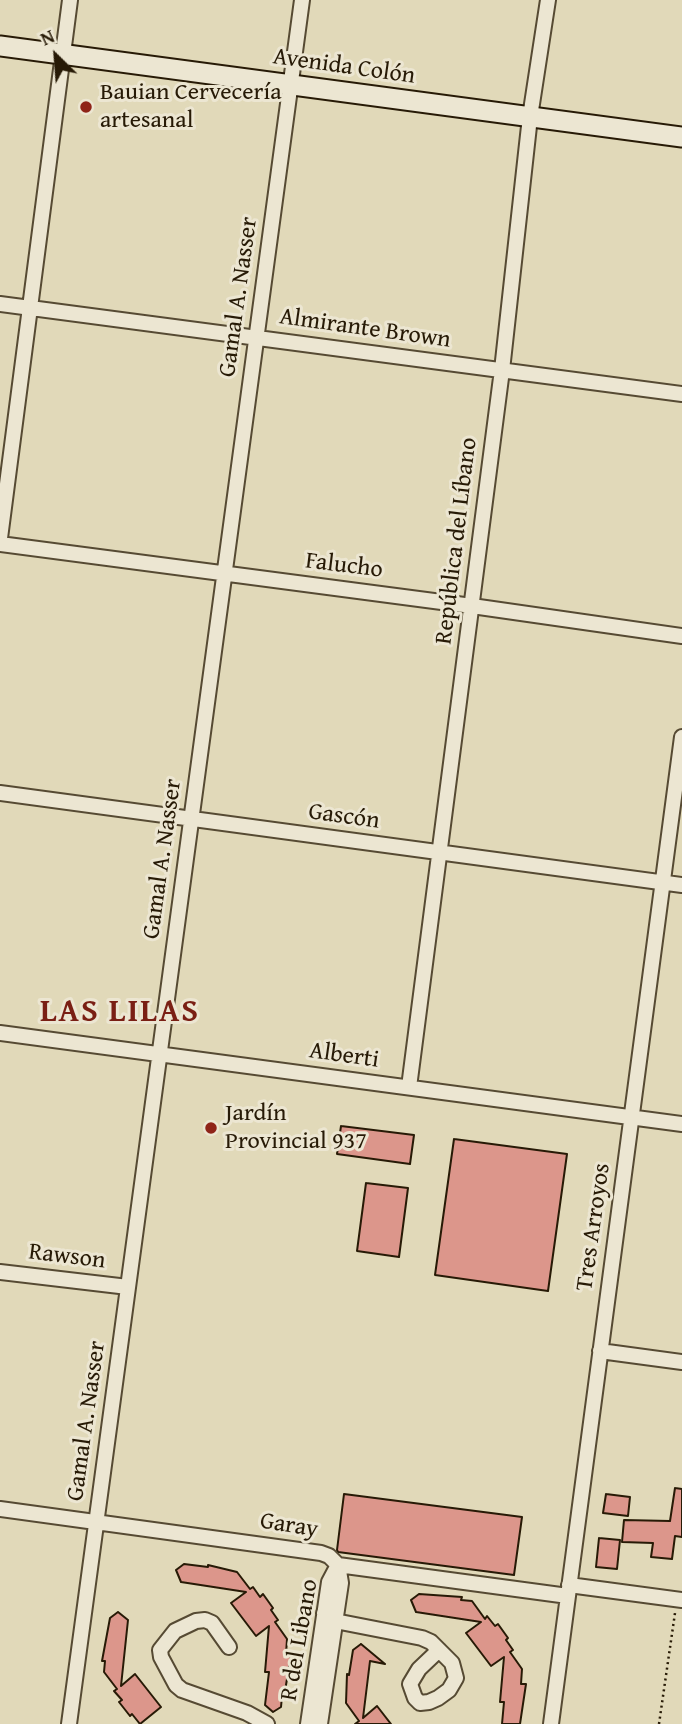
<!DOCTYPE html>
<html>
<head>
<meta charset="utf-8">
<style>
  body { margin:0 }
  #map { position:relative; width:682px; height:1724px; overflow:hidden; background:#e1d9b9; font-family:"Gentium Book Plus",serif }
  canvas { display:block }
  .north { position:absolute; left:21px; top:21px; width:70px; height:70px; -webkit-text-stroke:5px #ece6d2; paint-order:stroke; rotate:335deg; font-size:19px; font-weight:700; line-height:28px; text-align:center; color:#271a06 }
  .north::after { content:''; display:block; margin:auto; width:24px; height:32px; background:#271a06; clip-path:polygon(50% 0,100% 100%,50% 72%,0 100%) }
</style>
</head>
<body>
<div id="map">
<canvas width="682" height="1724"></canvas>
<div class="north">N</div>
</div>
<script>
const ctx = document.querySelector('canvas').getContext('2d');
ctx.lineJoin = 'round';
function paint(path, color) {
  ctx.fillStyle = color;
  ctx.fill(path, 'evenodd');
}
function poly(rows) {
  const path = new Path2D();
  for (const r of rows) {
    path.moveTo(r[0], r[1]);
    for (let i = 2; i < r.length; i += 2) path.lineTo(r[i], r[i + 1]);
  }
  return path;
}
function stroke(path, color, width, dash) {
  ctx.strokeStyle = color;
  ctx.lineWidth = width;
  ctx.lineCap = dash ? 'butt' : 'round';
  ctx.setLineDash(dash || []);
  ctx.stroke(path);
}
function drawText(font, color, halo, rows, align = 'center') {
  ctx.font = font + ' "Gentium Book Plus",serif';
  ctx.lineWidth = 6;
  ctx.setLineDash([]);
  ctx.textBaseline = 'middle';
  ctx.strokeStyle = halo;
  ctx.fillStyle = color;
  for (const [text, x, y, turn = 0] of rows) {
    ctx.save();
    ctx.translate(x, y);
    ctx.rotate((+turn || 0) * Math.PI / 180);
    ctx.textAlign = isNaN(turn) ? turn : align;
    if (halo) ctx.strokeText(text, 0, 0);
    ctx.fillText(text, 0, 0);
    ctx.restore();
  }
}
const building = poly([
  [341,1126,414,1135,410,1164,337,1154,341,1126],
  [454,1139,567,1154,548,1291,435,1275,454,1139],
  [366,1183,408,1188,399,1257,357,1251,366,1183],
  [675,1488,682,1489,682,1537,675,1536,672,1559,651,1557,653,1543,622,1542,624,1520,670,1521,675,1488],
  [344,1494,522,1517,514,1575,338,1552,337,1550,344,1494],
  [606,1494,630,1497,628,1516,603,1513,606,1494],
  [599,1538,620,1540,617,1569,596,1567,599,1538],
  [184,1564,208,1567,208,1565,237,1572,250,1589,253,1587,260,1597,263,1594,273,1608,271,1610,278,1620,275,1622,287,1639,286,1654,291,1655,284,1697,282,1696,281,1707,273,1712,265,1705,269,1672,265,1672,269,1626,256,1636,231,1603,246,1592,181,1582,176,1570,184,1564],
  [419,1594,462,1597,461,1600,472,1601,485,1619,487,1616,495,1626,498,1624,508,1638,506,1640,513,1650,510,1652,522,1669,521,1684,526,1684,520,1724,502,1724,504,1702,500,1702,504,1657,491,1666,466,1633,481,1622,416,1612,411,1600,419,1594],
  [118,1612,128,1620,121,1686,135,1674,161,1707,140,1724,132,1714,130,1716,119,1702,122,1700,114,1691,117,1689,104,1672,105,1661,102,1661,110,1618,118,1612],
  [361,1644,385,1664,370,1661,363,1718,377,1706,391,1724,355,1724,359,1721,346,1703,347,1674,349,1675,353,1650,361,1644]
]);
paint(building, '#dc968b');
stroke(building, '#271a06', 2);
const street = poly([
  [0,304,682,394],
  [0,538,70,0],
  [0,544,472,606,682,636],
  [0,793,682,885],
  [0,1033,682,1124],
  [409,1087,502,370,530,117,548,0],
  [0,1272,128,1287],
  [600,1351,682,1362],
  [0,1509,321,1553,329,1556,338,1565,568,1596],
  [569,1585,682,1600],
  [324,1613,335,1621,422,1638,431,1642,452,1663,456,1678,449,1690,438,1698,429,1702,420,1703,415,1698,410,1684,419,1669,439,1650],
  [229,1647,212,1623,205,1620,196,1621,175,1631,160,1650,161,1657,176,1685,182,1690,247,1713,267,1724],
  [69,1724,302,0],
  [308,1724,329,1582,338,1565],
  [320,1724,341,1583,338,1565],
  [551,1724,682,737]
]);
const secondary = poly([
  [0,46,682,137]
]);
stroke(street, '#564a33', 18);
stroke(secondary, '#271a06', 23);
stroke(poly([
  [659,1724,675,1613]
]), '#271a06', 2.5, [2, 3.5]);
stroke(street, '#ece6d2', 14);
stroke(secondary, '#ece6d2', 19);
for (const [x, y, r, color] of [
  [86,107,7,"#8f2418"],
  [211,1128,7,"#8f2418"]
]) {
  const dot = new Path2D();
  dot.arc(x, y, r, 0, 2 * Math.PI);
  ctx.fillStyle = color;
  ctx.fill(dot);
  stroke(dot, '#ece6d2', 2.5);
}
drawText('24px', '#271a06', '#ece6d2', [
  ["Avenida Colón",344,67,8],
  ["Gamal A. Nasser",239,297,-82],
  ["Almirante Brown",365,329,8],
  ["República del Líbano",457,541,-83],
  ["Falucho",344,566,7],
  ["Gascón",344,817,8],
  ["Gamal A. Nasser",163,859,-82],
  ["Alberti",344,1056,8],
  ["Tres Arroyos",594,1227,-82],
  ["Rawson",67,1257,7],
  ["Gamal A. Nasser",87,1421,-82],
  ["Garay",289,1526,9],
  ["R del Libano",300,1640,-80]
]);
drawText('24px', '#271a06', '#ece6d2', [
  ["Bauian Cervecería",100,93],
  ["artesanal",100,121],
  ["Jardín",225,1114],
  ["Provincial 937",225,1142]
], 'left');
ctx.letterSpacing = '2px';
drawText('bold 32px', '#7a1f14', '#ece6d2', [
  ["LAS LILAS",120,1013]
]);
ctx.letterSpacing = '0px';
</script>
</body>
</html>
